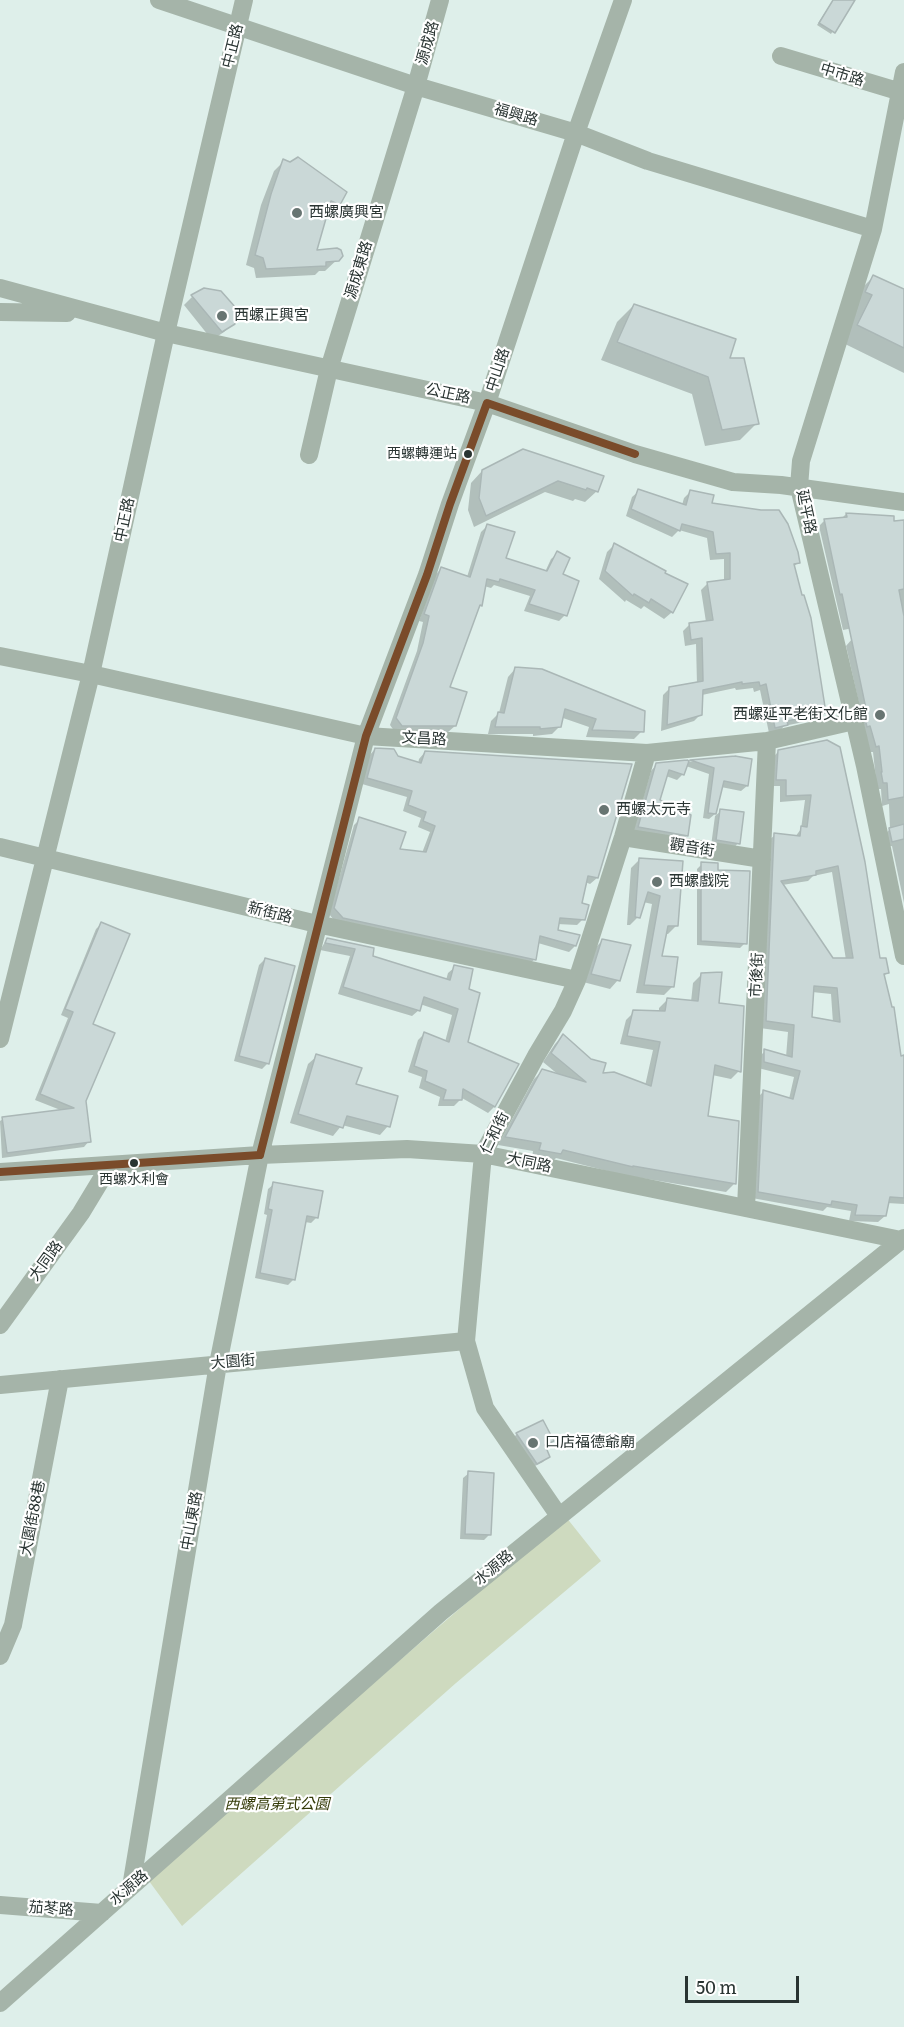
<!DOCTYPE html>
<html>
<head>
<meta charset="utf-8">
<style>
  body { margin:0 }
  #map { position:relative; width:904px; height:2027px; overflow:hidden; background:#deefea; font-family:Literata,serif }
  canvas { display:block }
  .scale { position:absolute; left:685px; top:1976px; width:114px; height:27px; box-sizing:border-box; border:3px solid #293432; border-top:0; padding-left:8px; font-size:18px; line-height:21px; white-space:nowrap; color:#293432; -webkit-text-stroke:4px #fff; paint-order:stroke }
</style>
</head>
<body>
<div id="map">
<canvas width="904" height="2027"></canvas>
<div class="scale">50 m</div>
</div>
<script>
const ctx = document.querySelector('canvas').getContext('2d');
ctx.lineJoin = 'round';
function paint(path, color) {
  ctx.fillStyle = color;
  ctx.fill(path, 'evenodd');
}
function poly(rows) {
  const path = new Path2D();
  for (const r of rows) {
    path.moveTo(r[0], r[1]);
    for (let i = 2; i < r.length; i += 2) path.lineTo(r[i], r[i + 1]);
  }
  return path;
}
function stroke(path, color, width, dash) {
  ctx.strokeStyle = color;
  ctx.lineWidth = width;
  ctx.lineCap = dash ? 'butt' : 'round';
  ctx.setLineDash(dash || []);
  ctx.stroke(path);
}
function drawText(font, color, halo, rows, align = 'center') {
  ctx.font = font + ' Literata,"Noto Sans TC",serif';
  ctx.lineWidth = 4.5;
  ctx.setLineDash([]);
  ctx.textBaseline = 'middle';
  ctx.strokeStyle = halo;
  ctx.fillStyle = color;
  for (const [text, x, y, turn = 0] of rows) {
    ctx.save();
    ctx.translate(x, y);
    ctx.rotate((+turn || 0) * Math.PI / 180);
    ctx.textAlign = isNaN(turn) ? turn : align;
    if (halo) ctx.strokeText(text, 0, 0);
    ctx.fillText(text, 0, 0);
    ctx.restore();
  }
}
paint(poly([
  [566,1517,601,1561,456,1683,182,1926,149,1881,363,1692]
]), '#cedabf');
paint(poly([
  [833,0,852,0,831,34,817,25],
  [284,161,345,192,338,204,329,214,326,213,315,252,341,256,325,271,319,271,315,275,256,278,254,268,246,265,261,205,274,171],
  [873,277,904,291,904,373,841,342,856,294],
  [192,297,233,323,224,332,212,340,184,305],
  [634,305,728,359,757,423,740,440,705,446,692,394,601,360,617,322],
  [523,451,597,491,585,502,575,499,573,501,545,492,474,527,468,510,471,483,482,471],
  [639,491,682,505,684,498,690,492,798,563,793,567,825,712,818,719,784,726,780,731,769,733,760,690,754,692,753,688,736,690,735,688,702,695,701,714,694,721,661,731,663,695,670,688,697,684,696,644,685,646,683,631,690,624,706,622,701,590,708,583,724,581,724,559,710,560,707,538,679,530,672,537,626,516,632,497],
  [846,514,892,517,892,523,904,521,904,618,843,630,819,526,824,521,841,519],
  [488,525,504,559,545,572,551,559,558,553,565,615,559,621,524,611,530,596,494,585,491,588,484,586,481,605,478,608,448,688,455,726,448,732,395,732,390,725,417,651,423,622,419,621,436,574,442,568,467,577,481,532],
  [614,545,663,574,686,584,671,613,664,619,644,606,641,609,626,600,625,602,599,579,607,552],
  [904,636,904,903,892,846,886,847,884,835,890,829,889,804,882,806,881,789,877,789,873,752,870,752,846,646,852,639],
  [515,669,642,731,634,739,586,737,589,727,563,718,559,727,552,734,533,736,533,734,488,734,491,721,499,713,508,677],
  [827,742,879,960,887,973,883,977,900,1058,904,1063,904,1204,887,1203,885,1216,878,1222,849,1221,851,1211,827,1207,823,1211,752,1198,756,1099,763,1092,789,1099,794,1077,758,1068,758,1058,765,1051,786,1057,788,1032,760,1028,768,841,775,835,795,837,801,829,805,800,780,802,780,786,770,786,772,758,779,751],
  [832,872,846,960,832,959,782,885,808,881,813,876],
  [812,992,831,994,833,1023,811,1018],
  [375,749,418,764,419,759,425,752,597,878,590,884,585,882,581,905,583,919,577,925,557,924,556,931,575,946,569,952,538,943,535,959,528,965,337,924,329,914,354,825,360,819,398,851,422,853,430,832,418,827,421,818,403,811,407,797,362,784,369,756],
  [735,757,747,786,741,791,721,787,715,814,709,819,703,818,709,774,686,766,683,774,677,780,666,776,658,801,687,835,681,841,633,832,651,771,656,765],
  [721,811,738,843,733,849,711,846,715,816],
  [640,859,676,926,668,934,665,934,660,958,673,986,664,995,636,993,652,904,643,902,638,917,630,925,627,925,631,868],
  [702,864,717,872,745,943,740,948,697,945,697,869],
  [101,924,85,1101,89,1141,84,1147,2,1158,0,1121,3,1119,63,1111,35,1100,68,1018,61,1015,96,929],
  [327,939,372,949,371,957,446,980,448,973,455,967,468,990,467,1043,494,1107,488,1113,462,1098,454,1106,438,1106,440,1097,419,1088,422,1077,408,1072,418,1040,425,1033,445,1042,452,1015,420,1004,419,1010,412,1016,338,994,350,956,320,950],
  [602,941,618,980,610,989,583,982,594,949],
  [265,959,268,1063,262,1069,234,1061,259,965],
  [701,975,718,1005,739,1071,731,1079,712,1075,706,1117,734,1184,726,1192,623,1175,556,1158,552,1162,532,1158,533,1151,498,1145,534,1079,542,1071,560,1076,543,1062,555,1044,563,1036,601,1075,645,1086,653,1050,620,1044,626,1020,634,1012,659,1012,659,1008,668,999,691,1002,693,983],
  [317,1056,354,1086,388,1126,380,1135,342,1125,333,1136,290,1123,308,1064],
  [274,1184,317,1217,311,1223,305,1222,294,1279,288,1285,255,1278,267,1215,264,1214,268,1189],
  [543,1422,552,1440,544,1447,548,1456,543,1462,531,1468,511,1440,517,1434],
  [469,1473,490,1534,484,1540,460,1539,463,1478]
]), '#0003');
const building = poly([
  [833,0,855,0,835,33,819,23,833,0],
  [298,157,347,192,340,205,331,201,317,250,337,248,341,250,343,256,339,261,326,262,326,266,266,269,263,258,255,255,271,194,283,159,290,162,298,157],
  [873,275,904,289,904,348,857,325,872,295,865,292,873,275],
  [204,288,221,291,236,308,235,324,222,332,191,295,204,288],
  [634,304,736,339,730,358,744,358,759,424,722,430,708,377,617,342,634,304],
  [523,449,604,476,598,492,587,488,586,490,558,481,486,516,479,498,482,470,523,449],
  [638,489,686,505,690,490,714,495,712,503,761,510,779,510,788,524,798,552,800,563,794,564,802,595,804,595,811,618,826,713,787,721,788,725,775,728,766,684,760,686,759,682,742,684,742,682,703,690,702,715,667,725,669,687,703,681,702,638,691,640,689,623,713,620,707,582,730,579,730,553,716,554,713,532,682,524,680,531,631,509,638,489],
  [846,513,894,516,894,521,904,520,904,589,899,590,904,616,904,797,888,800,887,783,883,783,881,772,882,772,879,746,876,747,870,726,867,727,863,710,866,709,842,594,840,595,824,519,847,517,846,513],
  [487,524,515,532,506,558,547,571,557,551,570,558,563,574,579,581,567,616,529,604,535,590,500,579,499,582,487,579,482,606,480,605,450,687,467,692,456,726,402,726,396,718,423,643,429,616,424,614,441,567,470,577,487,524],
  [614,543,666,571,665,573,688,584,673,613,651,599,649,603,634,594,633,596,605,571,614,543],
  [515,667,542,669,645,711,644,732,592,730,596,719,565,709,561,727,540,729,540,727,495,727,498,712,504,713,515,667],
  [827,740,840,747,865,862,880,958,886,958,889,973,884,974,892,1007,894,1007,901,1056,904,1055,904,1198,890,1197,886,1216,855,1215,857,1205,832,1201,831,1205,758,1192,763,1090,793,1099,800,1071,764,1062,764,1049,792,1057,794,1025,766,1021,774,833,800,836,801,826,807,827,811,795,786,796,786,780,776,780,778,750,827,740],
  [838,866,853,958,833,958,781,881,816,875,816,871,838,866],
  [814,986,837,988,840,1022,812,1017,814,986],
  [375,748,394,749,398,756,421,763,425,751,632,764,598,878,588,876,582,903,589,905,585,920,560,918,558,930,580,935,576,946,540,936,536,960,343,918,334,908,359,817,406,832,400,849,426,852,435,826,423,821,426,812,408,805,412,791,367,778,375,748],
  [735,756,752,759,748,786,724,781,716,814,708,813,714,768,690,760,735,756],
  [687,760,689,761,684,775,669,770,660,800,691,815,688,836,638,827,656,763,687,760],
  [720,809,744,812,740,844,716,840,720,809],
  [904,824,904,839,892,842,889,828,904,824],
  [639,858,683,861,678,926,668,926,662,956,678,957,674,987,644,985,660,896,648,892,640,918,635,917,639,858],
  [701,862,718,863,718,870,750,871,747,944,701,941,701,862],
  [101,922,130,934,93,1024,115,1033,86,1101,91,1142,7,1153,2,1117,74,1108,40,1094,73,1012,65,1009,101,922],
  [327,938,374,948,373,956,450,980,454,965,473,969,469,989,480,993,468,1042,519,1064,495,1107,463,1089,462,1100,443,1100,446,1090,425,1081,427,1071,414,1066,424,1032,449,1042,458,1009,424,997,420,1011,343,987,355,949,325,943,327,938],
  [602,939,631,945,620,981,591,974,602,939],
  [265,958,295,966,269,1064,239,1056,265,958],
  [722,972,719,1003,744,1006,741,1072,715,1065,708,1116,739,1121,736,1184,633,1166,633,1167,563,1150,561,1154,539,1150,541,1143,505,1137,542,1069,586,1082,551,1053,563,1034,591,1059,606,1063,603,1073,614,1072,651,1086,660,1042,627,1036,633,1010,665,1011,667,998,698,1001,701,973,722,972],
  [316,1054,362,1068,356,1084,398,1096,390,1127,347,1116,343,1128,298,1114,316,1054],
  [273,1182,323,1191,318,1218,307,1216,295,1280,260,1273,272,1210,268,1209,273,1182],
  [543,1420,554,1441,545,1445,550,1457,537,1464,516,1433,543,1420],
  [468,1471,494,1473,491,1535,465,1534,468,1471]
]);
paint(building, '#cad8d7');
stroke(building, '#aab7b6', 1.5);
stroke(poly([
  [159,0,416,86,576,133,648,161,873,229],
  [781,56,904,93],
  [904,72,873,229,801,461,799,487,865,766,904,956],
  [0,288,166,333,487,403,635,454,733,482,781,485,904,502],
  [0,312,67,313],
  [309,455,329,369,416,86,440,0],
  [0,656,91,674,366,736,647,753,767,741,854,721],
  [623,837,762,859],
  [0,847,317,924,577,980],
  [0,1039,91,674,166,333,244,0],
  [0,1172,260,1155,407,1149,483,1154,901,1240],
  [746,1208,767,741],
  [0,1325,81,1213,110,1165],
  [0,1385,466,1341],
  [559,1516,485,1408,466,1341,483,1154,536,1056,563,1011,577,980,623,837,647,753],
  [0,1656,13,1625,60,1379],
  [131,1887,218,1364,260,1155,366,736,427,575,450,504,487,403,576,133,623,0],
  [0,1905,102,1913],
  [0,2003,441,1612,904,1238]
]), '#a5b4a9', 18);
stroke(poly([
  [260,1155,366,736,427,575,450,504,487,403,635,454],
  [0,1172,260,1155]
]), '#7a4b2a', 8);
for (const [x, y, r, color] of [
  [297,213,6,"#687572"],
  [222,316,6,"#687572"],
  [468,454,5,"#293432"],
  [880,715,6,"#687572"],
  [604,810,6,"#687572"],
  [657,882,6,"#687572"],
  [134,1163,5,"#293432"],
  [533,1443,6,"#687572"]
]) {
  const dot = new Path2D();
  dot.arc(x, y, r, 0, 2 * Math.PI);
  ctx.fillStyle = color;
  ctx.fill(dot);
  stroke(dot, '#fff', 2);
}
drawText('14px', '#293432', '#fff', [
  ["西螺轉運站",457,454],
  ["西螺水利會",134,1180,"center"]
], 'right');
drawText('15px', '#293432', '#fff', [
  ["源成路",428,43,-74],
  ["中正路",233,46,-76],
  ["中市路",842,75,17],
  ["福興路",516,115,16],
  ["源成東路",359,270,-73],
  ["中山路",498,370,-72],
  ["公正路",448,394,12],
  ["延平路",806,512,78],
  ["中正路",125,520,-78],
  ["文昌路",424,739,3],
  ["觀音街",692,848,9],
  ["新街路",270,913,14],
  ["市後街",757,975,-87],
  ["仁和街",495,1133,-64],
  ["大同路",529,1163,12],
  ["大同路",46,1261,-54],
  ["大園街",233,1362,-5],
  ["大園街88巷",33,1518,-79],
  ["中山東路",192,1521,-80],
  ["水源路",494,1568,-40],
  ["水源路",129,1888,-41],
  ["茄苳路",51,1909,4]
]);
drawText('15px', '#293432', '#fff', [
  ["西螺廣興宮",309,213],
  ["西螺正興宮",234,316],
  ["西螺延平老街文化館",868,715,"right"],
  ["西螺太元寺",616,810],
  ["西螺戲院",669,882],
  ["口店福德爺廟",545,1443]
], 'left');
drawText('italic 15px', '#353b09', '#fff', [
  ["西螺高第式公園",277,1805]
]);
</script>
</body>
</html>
